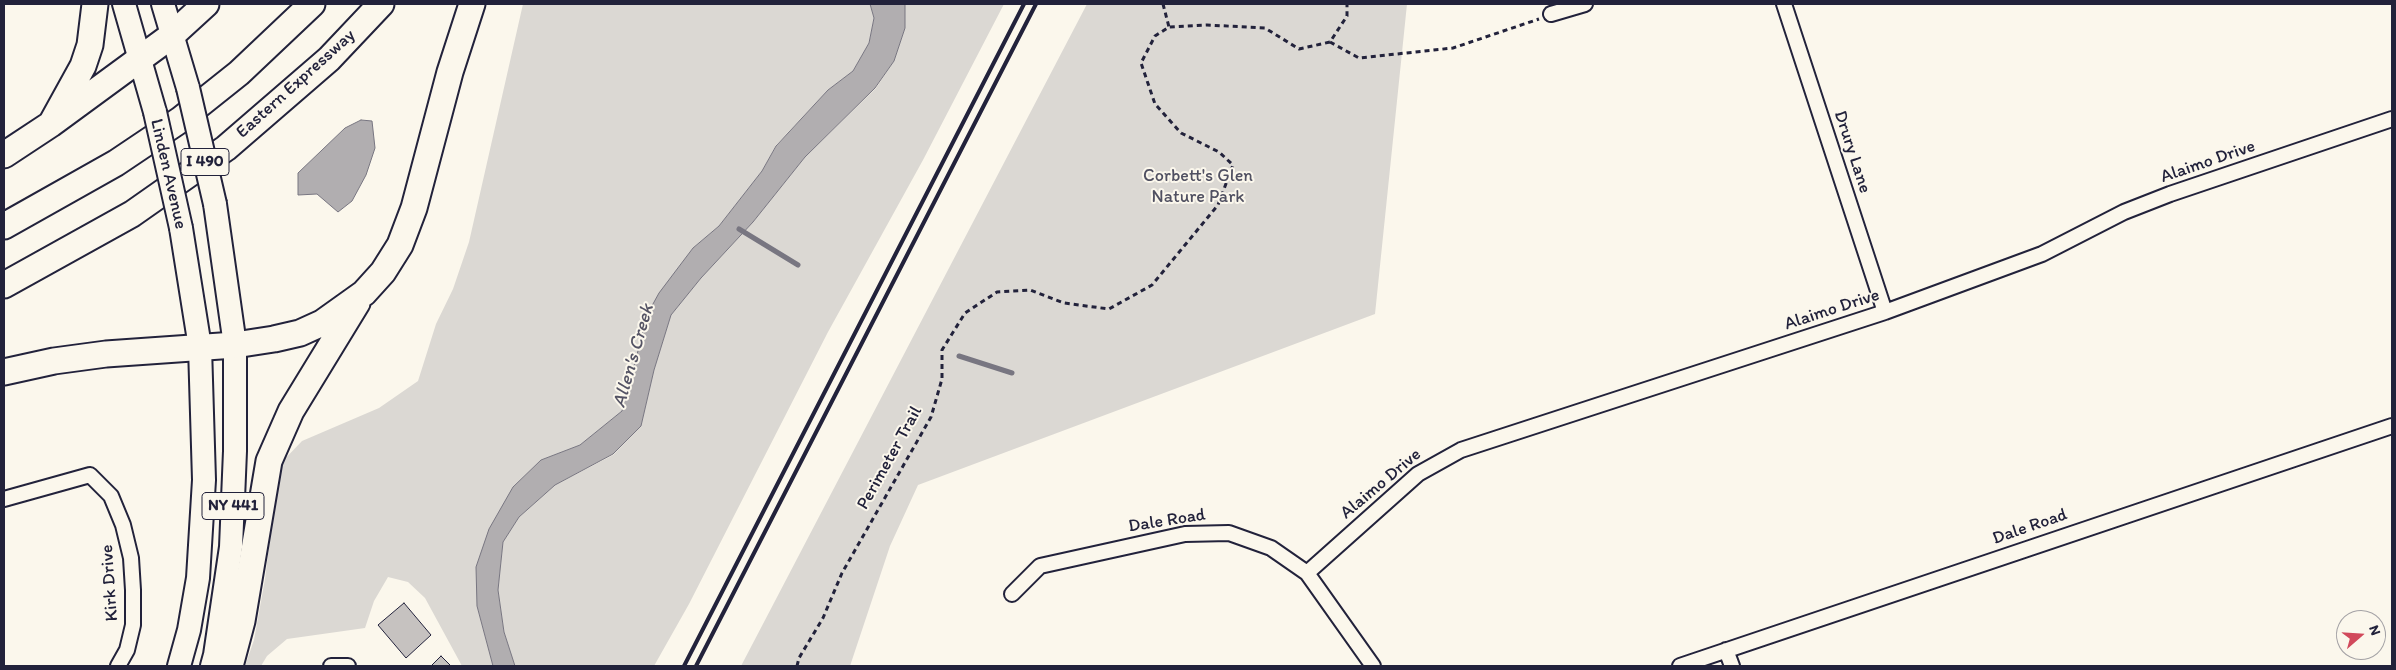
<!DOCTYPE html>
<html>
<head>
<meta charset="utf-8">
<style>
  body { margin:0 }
  #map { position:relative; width:2396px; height:670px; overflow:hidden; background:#fbf7ec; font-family:Itim,sans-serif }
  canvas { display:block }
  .frame { position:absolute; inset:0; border:5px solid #22223b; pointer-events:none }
  .north { position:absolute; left:2336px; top:610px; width:50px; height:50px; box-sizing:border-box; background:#fbf7ec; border:1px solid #a4a2a5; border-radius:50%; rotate:71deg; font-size:14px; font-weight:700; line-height:20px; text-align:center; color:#22223b }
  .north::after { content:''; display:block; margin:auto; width:18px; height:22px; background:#d1495b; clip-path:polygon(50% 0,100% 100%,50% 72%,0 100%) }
</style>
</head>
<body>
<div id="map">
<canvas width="2396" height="670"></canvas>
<div class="frame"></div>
<div class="north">N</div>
</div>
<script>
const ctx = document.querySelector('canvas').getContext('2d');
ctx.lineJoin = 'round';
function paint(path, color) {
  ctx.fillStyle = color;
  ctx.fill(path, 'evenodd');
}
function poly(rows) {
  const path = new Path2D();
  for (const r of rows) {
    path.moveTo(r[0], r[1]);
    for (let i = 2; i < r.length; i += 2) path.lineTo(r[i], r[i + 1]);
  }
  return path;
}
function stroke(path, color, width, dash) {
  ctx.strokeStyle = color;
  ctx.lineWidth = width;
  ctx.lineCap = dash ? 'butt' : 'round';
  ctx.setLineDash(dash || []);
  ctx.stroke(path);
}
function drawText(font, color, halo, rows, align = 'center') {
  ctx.font = font + ' Itim,sans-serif';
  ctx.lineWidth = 4;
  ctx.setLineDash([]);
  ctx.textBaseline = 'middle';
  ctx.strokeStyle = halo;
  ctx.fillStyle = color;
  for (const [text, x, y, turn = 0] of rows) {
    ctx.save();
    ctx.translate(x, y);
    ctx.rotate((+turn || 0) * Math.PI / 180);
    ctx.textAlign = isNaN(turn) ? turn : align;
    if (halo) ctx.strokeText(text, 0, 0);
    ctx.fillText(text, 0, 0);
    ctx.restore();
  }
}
paint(poly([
  [523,4,870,4,874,18,869,43,853,71,828,90,776,145,762,171,719,226,693,248,648,313,622,411,580,445,541,460,513,487,477,606,493,666,462,666,425,598,408,582,388,577,374,601,365,628,287,639,267,656,261,666,245,666,254,640,265,579,279,465,302,441,379,408,418,381,436,324,453,289,469,242],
  [905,4,1004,4,923,160,828,332,689,604,654,666,515,666,504,632,498,590,503,542,519,517,555,485,613,455,641,426,654,370,671,315,701,278,753,222,805,157,876,88,894,61,905,28],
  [1087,4,1407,4,1375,314,918,485,890,546,850,666,741,666]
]), '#dbd8d3');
const water = poly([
  [870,4,905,4,905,28,894,61,875,88,805,157,753,222,701,278,671,315,654,370,641,426,613,454,555,485,519,517,503,542,498,590,504,632,515,666,493,666,477,606,476,567,489,529,513,487,541,460,580,445,622,411,648,313,659,293,693,248,719,226,762,171,776,146,828,90,853,71,869,43,874,18,870,4],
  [361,120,372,121,375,148,366,175,352,201,338,212,317,194,298,195,298,173,345,128,361,120]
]);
paint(water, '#b1aeb0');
stroke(water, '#787681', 1);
stroke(poly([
  [739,229,798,265],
  [959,356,1012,373]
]), '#787681', 5);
const building = poly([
  [404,603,431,635,406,658,378,625,404,603],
  [441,656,451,666,431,666,441,656]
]);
paint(building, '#c6c2c0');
stroke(building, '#22223b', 1);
const street = poly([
  [1784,4,1885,312],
  [1551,14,1585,4],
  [4,499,90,475,111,496,123,525,131,558,133,590,133,625,127,650,118,666],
  [1307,573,1418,474,1461,450,1885,312,2042,254,2124,212,2170,194,2392,119],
  [1012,594,1040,566,1185,534,1229,533,1271,548,1307,573,1373,666],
  [1726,650,1732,666],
  [331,666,348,666],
  [1680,666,2392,426]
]);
const primary = poly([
  [124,4,155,112],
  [163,4,188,88],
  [179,666,189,630,198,578,204,480,200,347,181,228],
  [212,666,215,655,231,547,235,451,235,345,215,204]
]);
const highway = poly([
  [51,124,171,36,206,4],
  [4,155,51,124,83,66,90,45,95,4],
  [4,226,116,163,180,120,239,73,312,4],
  [4,285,132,214,226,148,329,59,381,4],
  [4,372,54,361,106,354,235,345,274,339,300,333,322,323,364,293,383,272,400,245,414,208,450,72,472,4],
  [230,666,242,621,269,461,291,411,357,303]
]);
stroke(street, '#22223b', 18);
stroke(primary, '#22223b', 26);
stroke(highway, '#22223b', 29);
stroke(poly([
  [1163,4,1169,27],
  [1330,42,1359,58,1453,48,1539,19],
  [797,666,799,658,823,618,842,573,931,417,942,379,942,350,965,313,997,292,1030,290,1064,303,1109,309,1152,285,1218,205,1233,165,1219,152,1181,133,1155,104,1141,63,1155,36,1169,27,1207,25,1265,28,1299,49,1330,42,1347,16,1347,4]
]), '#22223b', 3, [5, 4]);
stroke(street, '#fbf7ec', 14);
stroke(primary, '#fbf7ec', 22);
stroke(highway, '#fbf7ec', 25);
stroke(poly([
  [684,666,1024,4],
  [696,666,1036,4]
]), '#22223b', 4);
const primaryBridge = poly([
  [188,88,215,204],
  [155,112,181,228]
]);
stroke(primaryBridge, '#22223b', 26, []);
stroke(primaryBridge, '#fbf7ec', 22);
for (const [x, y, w] of [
  [205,162,48],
  [233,506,62]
]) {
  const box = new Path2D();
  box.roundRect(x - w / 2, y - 13.5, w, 27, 4);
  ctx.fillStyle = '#fbf7ec';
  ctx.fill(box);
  stroke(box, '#22223b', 1);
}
drawText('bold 16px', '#22223b', null, [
  ["I 490",205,162],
  ["NY 441",233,506]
]);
drawText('18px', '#22223b', '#fbf7ec', [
  ["Eastern Expressway",296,84,-42],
  ["Drury Lane",1852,152,72],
  ["Alaimo Drive",2208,162,-19],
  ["Linden Avenue",168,174,77],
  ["Alaimo Drive",1832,310,-18],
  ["Perimeter Trail",890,458,-61],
  ["Alaimo Drive",1381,484,-40],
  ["Dale Road",1167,521,-9],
  ["Dale Road",2030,527,-19],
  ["Kirk Drive",110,583,-94]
]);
drawText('18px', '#505061', '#fbf7ec', [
  ["Corbett's Glen",1198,176],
  ["Nature Park",1198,197]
]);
drawText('italic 19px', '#545364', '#fbf7ec', [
  ["Allen's Creek",634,356,-74]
]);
</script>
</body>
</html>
